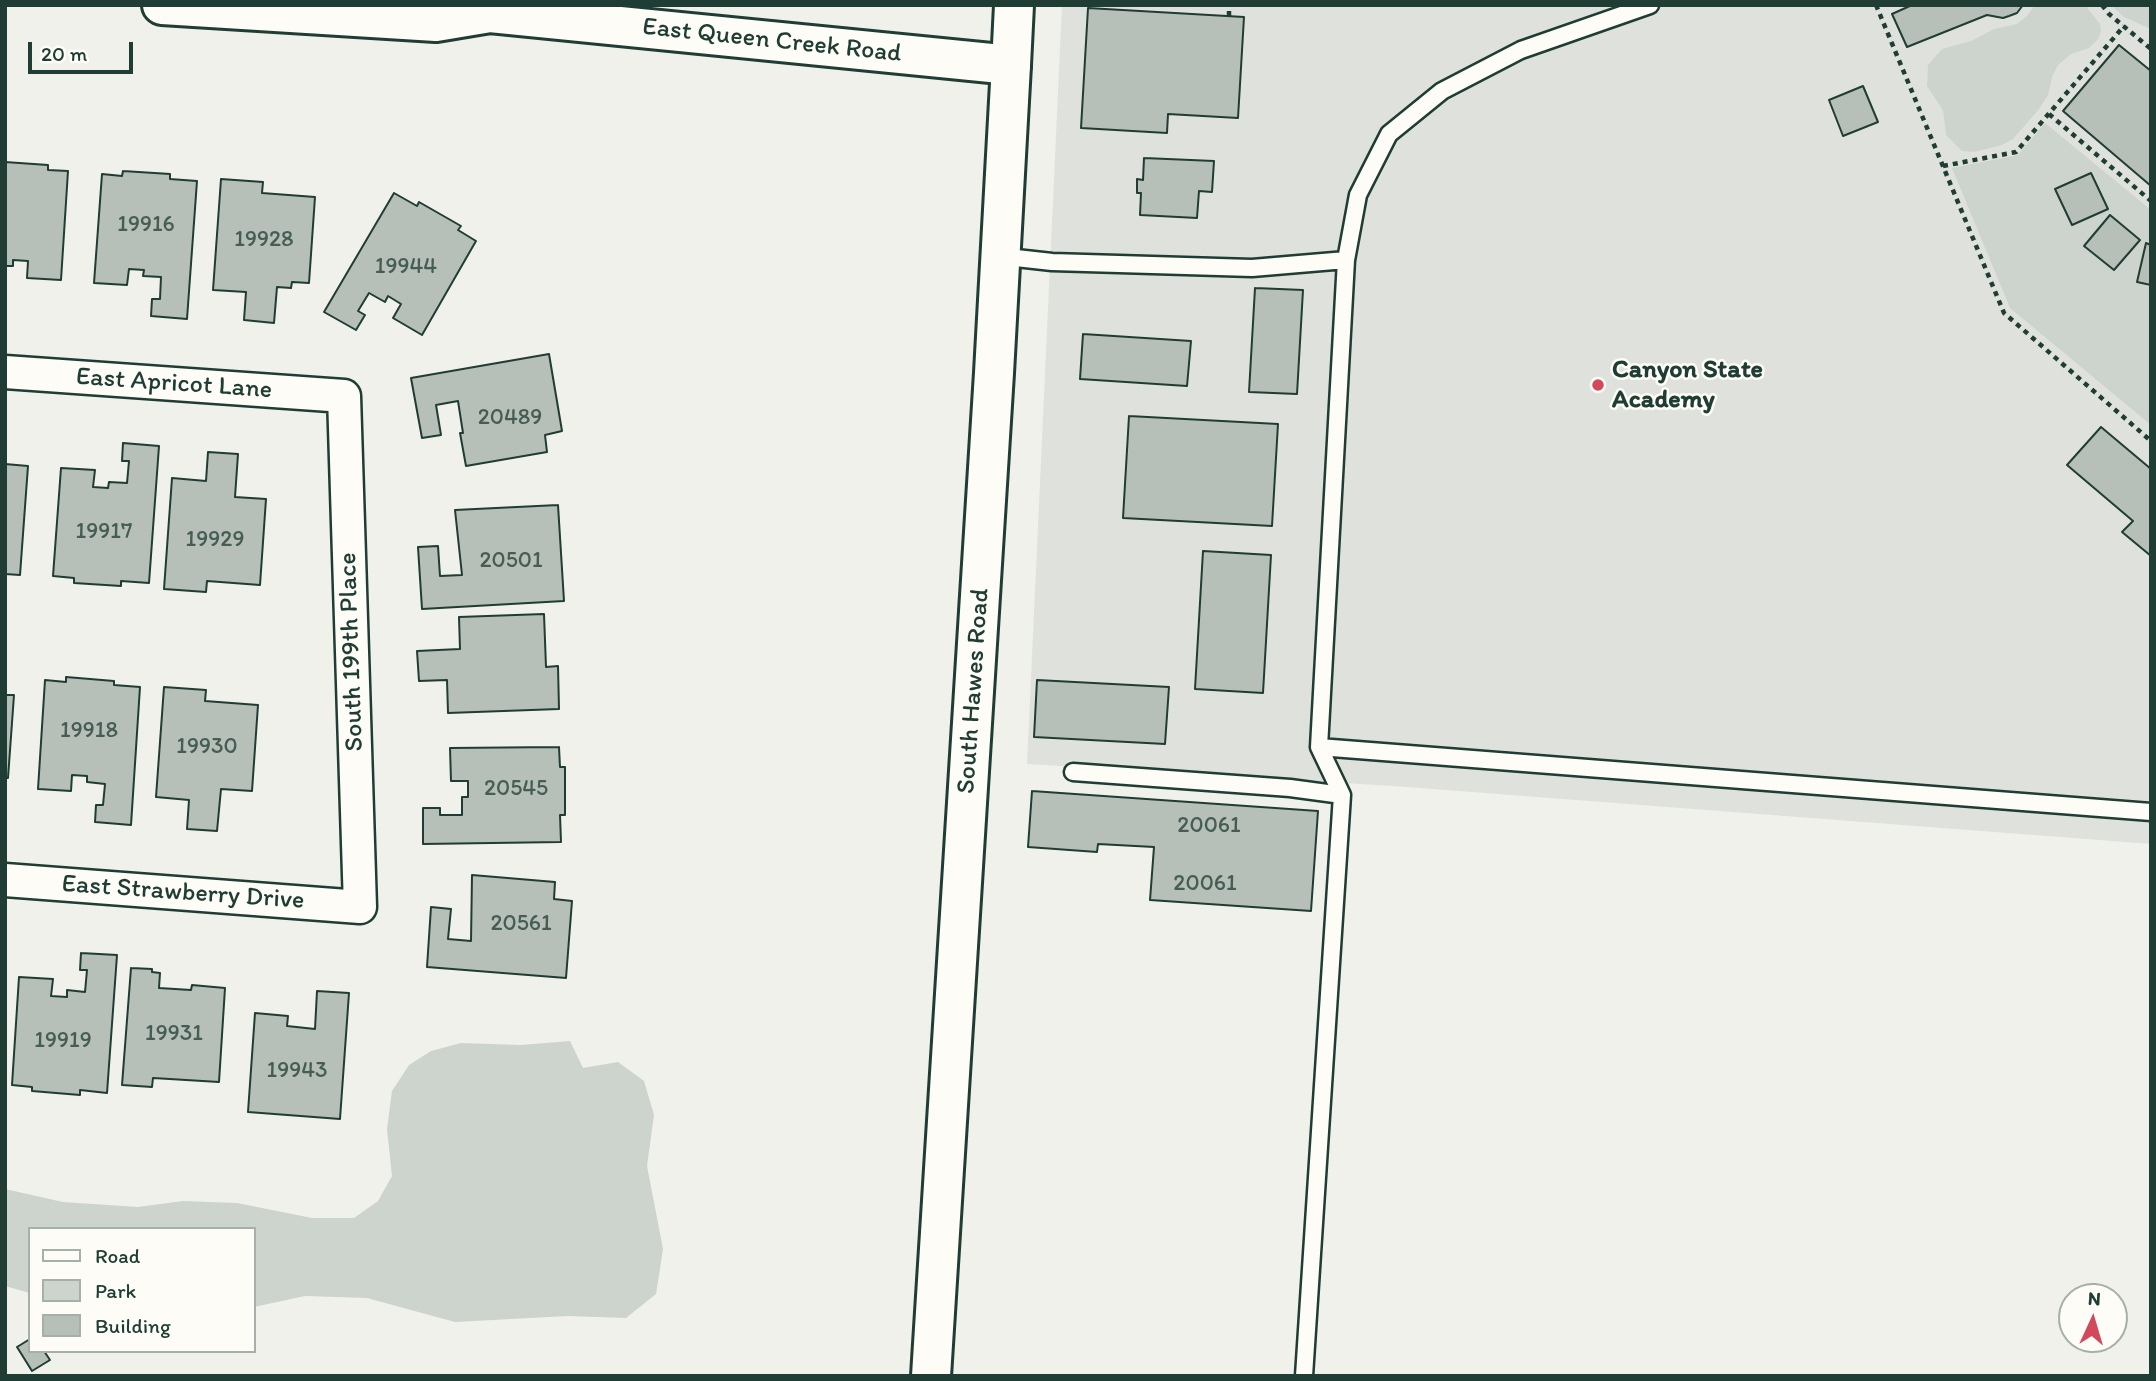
<!DOCTYPE html>
<html>
<head>
<meta charset="utf-8">
<style>
  body { margin:0 }
  #map { position:relative; width:2156px; height:1381px; overflow:hidden; background:#f0f1eb; font-family:Itim,sans-serif }
  canvas { display:block }
  .frame { position:absolute; inset:0; border:7px solid #1f3d34; pointer-events:none }
  .legend { position:absolute; left:28px; top:1227px; width:228px; height:126px; box-sizing:border-box; background:#fdfcf7; border:2px solid #a4b0a9; margin:0; padding:9px 12px; list-style:none; font-size:21px; color:#1f3d34 }
  .legend li { display:flex; align-items:center; gap:14px; height:35px }
  .legend b { width:35px; border:2px solid #a4b0a9 }
  .north { position:absolute; left:2058px; top:1283px; width:70px; height:70px; box-sizing:border-box; background:#fdfcf7; border:2px solid #a4b0a9; border-radius:50%; rotate:4deg; font-size:19px; font-weight:700; line-height:28px; text-align:center; color:#1f3d34 }
  .north::after { content:''; display:block; margin:auto; width:24px; height:32px; background:#d1495b; clip-path:polygon(50% 0,100% 100%,50% 72%,0 100%) }
  .scale { position:absolute; left:28px; top:42px; width:105px; height:32px; box-sizing:border-box; border:4px solid #1f3d34; border-top:0; padding-left:9px; font-size:21px; line-height:24px; white-space:nowrap; color:#1f3d34; -webkit-text-stroke:5px #fdfcf7; paint-order:stroke }
</style>
</head>
<body>
<div id="map">
<canvas width="2156" height="1381"></canvas>
<div class="frame"></div>
<ul class="legend">
<li><b style="height:9px;background:#fdfcf7"></b>Road</li>
<li><b style="height:19px;background:#cdd3cd"></b>Park</li>
<li><b style="height:19px;background:#b6bfb8"></b>Building</li>
</ul>
<div class="north">N</div>
<div class="scale">20 m</div>
</div>
<script>
const ctx = document.querySelector('canvas').getContext('2d');
ctx.lineJoin = 'round';
function paint(path, color) {
  ctx.fillStyle = color;
  ctx.fill(path, 'evenodd');
}
function poly(rows) {
  const path = new Path2D();
  for (const r of rows) {
    path.moveTo(r[0], r[1]);
    for (let i = 2; i < r.length; i += 2) path.lineTo(r[i], r[i + 1]);
  }
  return path;
}
function stroke(path, color, width, dash) {
  ctx.strokeStyle = color;
  ctx.lineWidth = width;
  ctx.lineCap = dash ? 'butt' : 'round';
  ctx.setLineDash(dash || []);
  ctx.stroke(path);
}
function drawText(font, color, halo, rows, align = 'center') {
  ctx.font = font + ' Itim,sans-serif';
  ctx.lineWidth = 5;
  ctx.setLineDash([]);
  ctx.textBaseline = 'middle';
  ctx.strokeStyle = halo;
  ctx.fillStyle = color;
  for (const [text, x, y, turn = 0] of rows) {
    ctx.save();
    ctx.translate(x, y);
    ctx.rotate((+turn || 0) * Math.PI / 180);
    ctx.textAlign = isNaN(turn) ? turn : align;
    if (halo) ctx.strokeText(text, 0, 0);
    ctx.fillText(text, 0, 0);
    ctx.restore();
  }
}
paint(poly([
  [1062,5,2151,5,2151,844,1393,786,1027,764]
]), '#dfe2dc');
paint(poly([
  [2035,5,2085,5,2100,24,2101,31,2098,39,2089,48,2071,54,2058,65,2052,77,2048,95,2039,109,2013,139,2002,145,1974,152,1962,151,1946,135,1943,110,1927,86,1928,65,1942,49,1971,41,1994,29,2017,24,2027,16],
  [2111,5,2151,5,2151,29,2124,17],
  [2045,123,2151,210,2151,245,2145,244,2137,281,2151,285,2151,425,2010,308,1952,168,2018,155],
  [2091,173,2107,209,2055,189],
  [2140,240,2114,270,2085,246],
  [570,1041,583,1068,618,1062,644,1081,654,1115,647,1166,663,1249,656,1294,626,1318,568,1316,455,1322,367,1298,305,1296,254,1307,254,1229,30,1229,30,1293,5,1286,5,1189,63,1202,138,1207,183,1201,237,1203,312,1218,354,1218,378,1201,392,1176,387,1129,392,1091,409,1065,431,1051,461,1043,521,1045]
]), '#cdd3cd');
const building = poly([
  [1912,5,2023,5,2017,13,2009,16,2003,18,1987,15,1907,47,1892,14,1912,5],
  [1088,8,1244,17,1238,118,1168,114,1167,133,1081,128,1088,8],
  [2119,45,2151,71,2151,186,2063,111,2119,45],
  [1863,86,1878,122,1843,136,1829,100,1863,86],
  [1144,158,1214,161,1212,192,1199,191,1197,218,1140,215,1141,193,1137,193,1137,179,1143,180,1144,158],
  [5,162,48,165,48,170,68,171,61,280,27,278,28,261,13,260,13,266,5,266,5,162],
  [123,171,170,174,170,179,197,181,187,319,151,316,152,299,160,299,161,277,143,276,144,270,129,269,127,285,94,283,102,174,122,176,123,171],
  [2091,173,2108,209,2072,225,2055,189,2091,173],
  [221,179,263,182,262,193,315,197,309,283,292,282,291,288,277,287,274,323,244,320,246,292,213,290,221,179],
  [394,193,417,206,419,202,461,226,458,230,476,241,422,335,393,318,401,304,388,296,385,302,369,293,358,311,365,315,356,330,324,312,394,193],
  [2110,215,2140,240,2114,270,2084,246,2110,215],
  [2146,243,2151,245,2151,285,2137,282,2146,243],
  [1255,288,1303,290,1297,394,1249,392,1255,288],
  [1083,334,1191,341,1187,386,1080,379,1083,334],
  [549,354,562,431,545,435,547,452,466,466,460,433,463,433,458,401,436,405,441,435,422,438,411,378,549,354],
  [1129,416,1278,424,1272,526,1123,518,1129,416],
  [2101,427,2151,469,2151,556,2122,532,2133,521,2067,465,2101,427],
  [123,443,159,446,149,583,121,581,121,586,74,583,74,578,53,576,61,468,95,470,93,487,108,488,109,482,127,483,129,461,122,461,123,443],
  [208,452,238,454,235,497,266,499,260,585,207,581,206,592,164,589,172,478,206,481,208,452],
  [5,464,28,466,20,575,5,574,5,464],
  [558,505,564,601,422,609,418,547,438,546,440,576,462,575,455,510,558,505],
  [1203,551,1271,555,1263,693,1195,689,1203,551],
  [544,614,546,667,558,666,559,709,448,713,447,680,419,681,417,651,460,649,459,617,544,614],
  [66,677,114,681,114,685,140,687,131,825,95,822,96,805,103,805,105,784,87,782,87,776,72,775,71,791,38,789,45,680,66,682,66,677],
  [1037,680,1169,687,1165,744,1034,737,1037,680],
  [164,687,206,690,205,701,258,705,252,791,221,789,217,831,187,829,189,800,156,797,164,687],
  [5,695,14,695,8,778,5,778,5,695],
  [559,747,560,767,565,767,565,815,560,815,561,842,423,844,423,808,440,808,440,815,462,815,462,797,468,797,468,781,451,781,450,748,559,747],
  [1032,791,1318,811,1311,911,1150,900,1154,847,1098,844,1097,852,1028,847,1032,791],
  [472,875,555,882,554,899,572,901,566,978,427,967,431,907,451,909,448,939,471,941,472,875],
  [81,953,117,955,107,1093,80,1090,80,1095,32,1091,32,1087,12,1085,19,977,53,979,51,996,67,997,67,990,85,992,87,970,80,970,81,953],
  [131,968,152,969,152,972,160,973,159,988,191,990,192,985,225,988,219,1082,153,1078,152,1087,122,1085,131,968],
  [317,991,349,993,340,1119,248,1112,255,1013,288,1016,287,1026,315,1029,317,991],
  [30,1339,30,1351,44,1351,50,1360,32,1371,17,1347,30,1339]
]);
paint(building, '#b6bfb8');
stroke(building, '#1f3d34', 2);
const lane = poly([
  [1016,258,1052,262,1252,268,1346,260],
  [1319,747,2151,812],
  [1073,772,1290,788,1342,795],
  [1304,1376,1342,795,1319,747,1346,260,1358,195,1389,134,1442,91,1521,50,1650,5]
]);
const street = poly([
  [5,372,344,396,360,907,5,880]
]);
const secondary = poly([
  [931,1376,994,373,1011,65]
]);
const primary = poly([
  [162,5,436,22,490,13,1011,65,1014,5]
]);
stroke(lane, '#1f3d34', 21);
stroke(street, '#1f3d34', 37);
stroke(secondary, '#1f3d34', 44);
stroke(primary, '#1f3d34', 44);
stroke(poly([
  [1876,5,2004,313,2151,441],
  [2102,5,2109,14,2151,49],
  [1229,16,1229,5],
  [2049,114,2151,201],
  [1943,166,2016,152,2124,26]
]), '#1f3d34', 4.5, [5, 5]);
stroke(lane, '#fdfcf7', 16);
stroke(street, '#fdfcf7', 32);
stroke(secondary, '#fdfcf7', 38);
stroke(primary, '#fdfcf7', 38);
for (const [x, y, r, color] of [
  [1598,385,7,"#d1495b"]
]) {
  const dot = new Path2D();
  dot.arc(x, y, r, 0, 2 * Math.PI);
  ctx.fillStyle = color;
  ctx.fill(dot);
  stroke(dot, '#fdfcf7', 2.5);
}
drawText('23px', '#455e55', null, [
  ["19916",146,225],
  ["19928",264,240],
  ["19944",406,267],
  ["20489",510,418],
  ["19917",104,532],
  ["19929",215,540],
  ["20501",511,561],
  ["19918",89,731],
  ["19930",207,747],
  ["20545",516,789],
  ["20061",1209,826],
  ["20061",1205,884],
  ["20561",521,924],
  ["19931",174,1034],
  ["19919",63,1041],
  ["19943",297,1071]
]);
drawText('26px', '#1f3d34', '#fdfcf7', [
  ["East Queen Creek Road",772,41,6],
  ["East Apricot Lane",174,384,4],
  ["South 199th Place",352,652,-92],
  ["South Hawes Road",974,691,-86],
  ["East Strawberry Drive",183,893,4]
]);
drawText('bold 26px', '#1f3d34', '#fdfcf7', [
  ["Canyon State",1612,370],
  ["Academy",1612,400]
], 'left');
</script>
</body>
</html>
